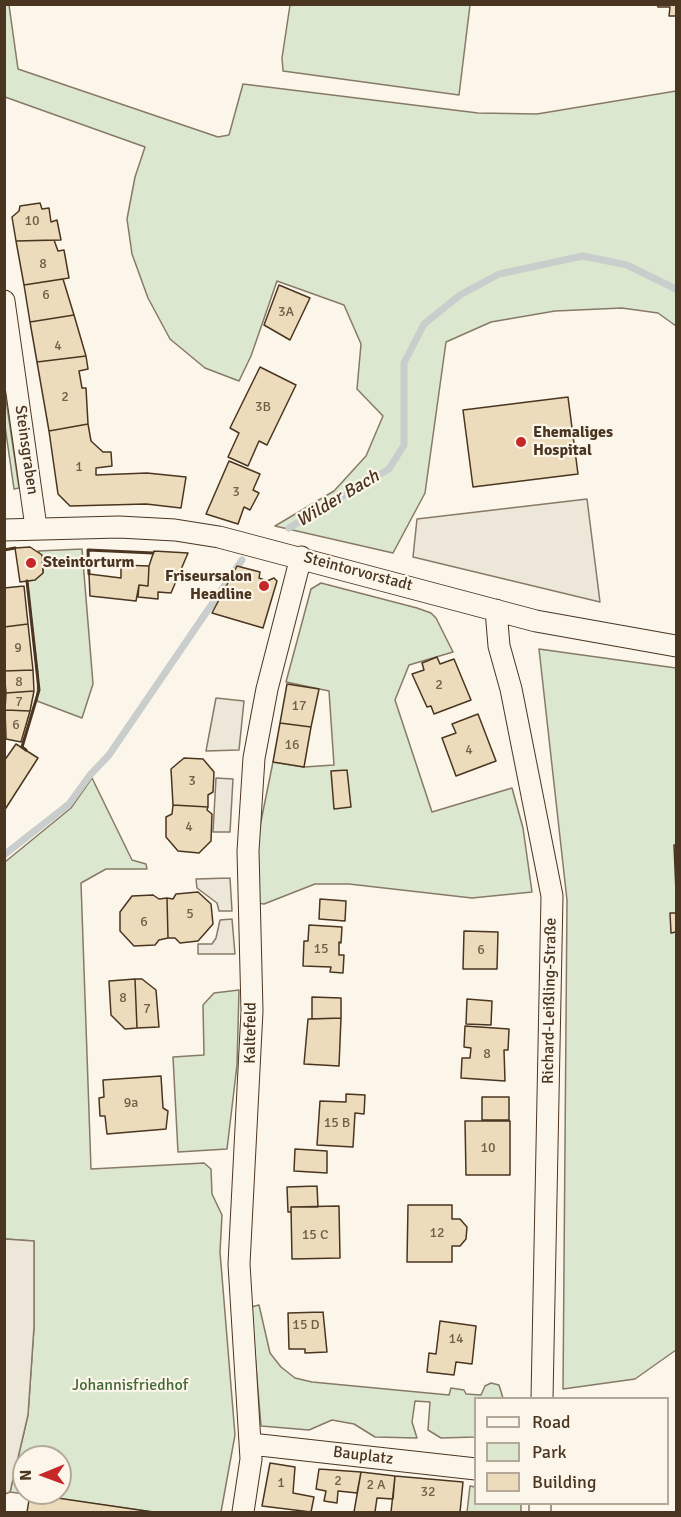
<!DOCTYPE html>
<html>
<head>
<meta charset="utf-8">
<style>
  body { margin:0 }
  #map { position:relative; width:681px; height:1517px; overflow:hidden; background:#fbf6e9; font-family:Signika,sans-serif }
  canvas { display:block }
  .frame { position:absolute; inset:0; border:6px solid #4a3520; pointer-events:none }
  .legend { position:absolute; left:474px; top:1397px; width:195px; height:108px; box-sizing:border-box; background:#fbf6e9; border:2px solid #b4a999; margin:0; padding:8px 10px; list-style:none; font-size:18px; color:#4a3520 }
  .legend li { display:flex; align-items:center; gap:12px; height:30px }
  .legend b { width:30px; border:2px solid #b4a999 }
  .north { position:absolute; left:12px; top:1445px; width:60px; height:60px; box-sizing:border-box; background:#fbf6e9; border:2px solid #b4a999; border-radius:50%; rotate:269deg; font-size:16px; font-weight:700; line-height:24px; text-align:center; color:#4a3520 }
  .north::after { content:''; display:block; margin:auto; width:21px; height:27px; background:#c62828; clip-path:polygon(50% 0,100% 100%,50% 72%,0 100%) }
</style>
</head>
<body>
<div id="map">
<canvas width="681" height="1517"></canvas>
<div class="frame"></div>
<ul class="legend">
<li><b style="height:8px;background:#fbf6e9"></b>Road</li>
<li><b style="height:16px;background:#dce7d0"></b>Park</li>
<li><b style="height:16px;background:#ecdcbc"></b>Building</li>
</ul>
<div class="north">N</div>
</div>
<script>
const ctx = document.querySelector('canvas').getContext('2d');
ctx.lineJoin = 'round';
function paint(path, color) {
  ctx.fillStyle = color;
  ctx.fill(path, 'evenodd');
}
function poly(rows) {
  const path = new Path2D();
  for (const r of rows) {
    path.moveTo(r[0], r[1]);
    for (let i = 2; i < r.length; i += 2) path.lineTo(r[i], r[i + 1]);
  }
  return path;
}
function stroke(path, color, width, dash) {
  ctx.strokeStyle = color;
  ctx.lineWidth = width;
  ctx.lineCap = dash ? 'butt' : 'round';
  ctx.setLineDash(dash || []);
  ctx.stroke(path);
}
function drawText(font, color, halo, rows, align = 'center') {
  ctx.font = font + ' Signika,sans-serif';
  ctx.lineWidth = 4.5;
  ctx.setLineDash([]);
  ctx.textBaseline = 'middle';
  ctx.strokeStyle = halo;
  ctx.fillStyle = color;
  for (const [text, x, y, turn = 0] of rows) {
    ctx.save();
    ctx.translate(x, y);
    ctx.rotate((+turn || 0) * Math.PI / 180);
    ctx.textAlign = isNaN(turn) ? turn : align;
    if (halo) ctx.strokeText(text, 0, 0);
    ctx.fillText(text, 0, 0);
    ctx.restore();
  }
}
const green = poly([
  [5,4,9,5,18,69,218,137,229,135,243,84,478,113,537,114,676,91,676,326,658,313,622,308,555,311,491,322,446,342,425,493,393,553,275,526,334,491,366,456,383,416,357,389,361,344,344,305,277,281,251,356,239,381,205,368,170,339,148,298,132,254,127,219,135,177,145,147,5,97,5,4],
  [290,5,470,5,459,95,283,71,282,58,290,5],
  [5,393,19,488,14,489,5,426,5,393],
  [82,549,93,684,82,718,37,701,38,674,27,581,35,580,43,573,44,560,38,551,82,549],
  [321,583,417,608,431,613,436,618,453,652,409,665,395,700,432,812,512,788,523,828,532,892,472,898,349,884,315,884,264,904,257,903,257,841,273,762,304,767,334,765,329,691,286,682,311,589,321,583],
  [539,649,676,668,676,1350,635,1379,563,1389,567,900,539,649],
  [92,778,132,860,146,864,147,869,106,869,81,883,91,1169,204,1163,211,1169,212,1194,222,1215,220,1252,235,1435,221,1512,153,1512,10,1492,28,1415,34,1327,34,1241,5,1239,5,862,71,808,92,778],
  [24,1457,60,1457,60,1493,24,1493,24,1457],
  [239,990,237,1065,227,1149,178,1152,173,1057,204,1055,203,1005,214,993,239,990],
  [259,1305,270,1353,281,1367,295,1378,312,1382,449,1395,451,1388,464,1390,466,1394,481,1395,485,1386,491,1383,499,1385,503,1398,476,1398,475,1437,441,1438,428,1430,430,1402,415,1401,412,1422,417,1438,375,1437,354,1424,332,1420,309,1430,261,1426,251,1307,259,1305],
  [470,1486,475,1487,476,1504,521,1504,521,1512,467,1512,470,1486]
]);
paint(green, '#dce7d0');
stroke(green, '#887966', 1.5);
const parking = poly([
  [587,499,600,602,413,557,417,519,587,499],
  [216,698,244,701,239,750,206,751,216,698],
  [216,778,233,779,230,832,213,832,216,778],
  [230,878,232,911,219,911,217,903,197,888,196,879,230,878],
  [232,919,235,954,198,954,198,944,212,944,216,938,220,920,232,919],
  [5,1239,34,1241,34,1327,28,1415,10,1492,5,1494,5,1239]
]);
paint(parking, '#ede7d9');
stroke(parking, '#887966', 1.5);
stroke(poly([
  [289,528,389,469,404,445,404,363,424,324,460,295,499,274,583,256,627,265,676,289],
  [4,855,69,804,90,775,109,755,242,560]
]), '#c9cecd', 7);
const building = poly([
  [657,4,676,4,676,16,669,16,670,7,658,7,657,4],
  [40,203,42,209,49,208,51,222,57,220,61,240,16,241,12,217,19,211,20,206,40,203],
  [54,240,58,251,64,250,69,278,24,285,16,241,54,240],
  [63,279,74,315,30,322,24,285,63,279],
  [279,285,310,298,290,340,264,325,279,285],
  [74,315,86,356,37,362,30,322,74,315],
  [86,356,88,369,79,371,82,388,86,388,88,424,49,431,37,362,86,356],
  [260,367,296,385,267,445,259,441,248,466,228,457,239,433,230,428,260,367],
  [568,397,578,474,473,487,463,410,568,397],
  [88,424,91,441,103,452,111,452,112,466,96,468,96,475,147,473,186,477,181,508,146,504,70,506,58,494,49,431,88,424],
  [229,461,260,474,253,490,259,493,250,510,244,507,238,524,206,514,229,461],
  [30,547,42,555,43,573,35,580,20,582,15,548,30,547],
  [154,551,188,553,171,593,158,592,158,599,138,597,139,585,148,586,149,566,154,551],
  [121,565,149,566,148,586,139,585,136,601,90,596,89,574,121,578,121,565],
  [237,566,260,572,259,578,267,581,274,578,277,581,263,628,212,613,237,566],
  [24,586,28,624,4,627,4,588,24,586],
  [28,624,33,670,4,671,4,627,28,624],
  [437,657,440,664,454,659,471,700,434,714,431,706,427,707,412,674,424,670,422,663,437,657],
  [33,670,34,691,6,693,4,671,33,670],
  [287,684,319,689,311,727,280,723,287,684],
  [34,691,30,711,5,710,6,693,34,691],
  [5,710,30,711,21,742,6,739,5,710],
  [478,714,496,761,456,776,442,738,456,733,452,724,478,714],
  [280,723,311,727,304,767,273,762,280,723],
  [16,744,38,758,4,811,4,761,16,744],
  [184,758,203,759,214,772,213,792,208,795,208,807,173,805,171,769,184,758],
  [347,770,351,807,334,809,331,771,347,770],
  [173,805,208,807,207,810,212,814,211,841,199,853,178,851,166,837,166,817,172,814,173,805],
  [674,845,676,845,676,892,674,845],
  [198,892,211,904,213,924,198,941,180,943,175,938,168,938,167,898,173,899,176,894,198,892],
  [153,895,159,899,167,898,168,938,159,940,155,945,134,946,120,931,120,912,132,896,153,895],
  [320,899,346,901,345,921,319,919,320,899],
  [670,913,676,913,676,932,671,933,670,913],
  [309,925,342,927,341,943,339,942,339,955,344,955,343,973,330,972,331,967,303,966,304,941,308,941,309,925],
  [464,931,498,932,497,969,463,969,464,931],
  [135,979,142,979,156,990,159,1027,137,1028,135,979],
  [135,979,137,1028,125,1029,111,1015,109,981,135,979],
  [312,997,341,998,341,1018,312,1019,312,997],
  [467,999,492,1001,491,1025,466,1024,467,999],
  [341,1018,339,1066,304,1064,308,1019,341,1018],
  [465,1026,509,1029,508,1050,504,1050,505,1081,461,1078,462,1058,470,1058,471,1048,464,1047,465,1026],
  [161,1076,163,1108,168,1111,166,1129,107,1134,105,1116,100,1116,99,1098,104,1097,103,1080,161,1076],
  [346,1094,365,1095,364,1114,355,1113,353,1147,317,1145,320,1101,346,1102,346,1094],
  [482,1097,509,1097,509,1120,482,1120,482,1097],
  [465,1121,510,1121,510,1175,466,1175,465,1121],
  [295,1149,327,1151,327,1173,294,1171,295,1149],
  [317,1186,318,1207,291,1207,291,1212,288,1212,287,1187,317,1186],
  [408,1205,452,1205,452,1219,460,1219,467,1227,466,1239,460,1246,452,1246,452,1262,407,1262,408,1205],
  [339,1206,340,1258,292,1259,291,1207,339,1206],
  [323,1312,327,1352,305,1353,305,1349,289,1349,288,1313,323,1312],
  [440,1321,476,1326,472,1364,456,1362,454,1375,427,1372,429,1353,436,1354,440,1321],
  [270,1463,295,1467,293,1493,314,1497,311,1512,262,1506,270,1463],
  [319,1469,361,1472,357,1493,338,1491,337,1503,324,1501,326,1491,316,1489,319,1469],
  [361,1472,395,1476,393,1499,377,1498,375,1512,354,1512,361,1472],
  [395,1476,463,1482,460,1512,391,1512,395,1476],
  [30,1494,153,1512,27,1512,30,1494]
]);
paint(building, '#ecdcbc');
stroke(building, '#4a3520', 1.5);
const minor = poly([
  [4,301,36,527],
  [4,530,119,527,175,530,219,537,536,621,676,646],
  [496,610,499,646,511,689,552,896,542,1398],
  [251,1444,476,1469],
  [540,1504,540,1512],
  [243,1512,251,1459,239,1264,252,1011,248,851,254,758,267,689,301,557]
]);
stroke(minor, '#4a3520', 23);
stroke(minor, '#fbf6e9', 21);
stroke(poly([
  [4,550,15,548],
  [89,574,88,550,153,553],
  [26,750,22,747,39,690,27,581]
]), '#4a3520', 3);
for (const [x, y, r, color] of [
  [521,442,6,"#c62828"],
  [31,563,6,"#c62828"],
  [264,586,6,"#c62828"]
]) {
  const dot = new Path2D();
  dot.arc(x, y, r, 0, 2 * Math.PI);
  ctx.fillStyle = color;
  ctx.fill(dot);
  stroke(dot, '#fbf6e9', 2);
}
drawText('14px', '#725f47', null, [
  ["10",32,221],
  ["8",43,264],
  ["6",46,295],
  ["3A",286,312],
  ["4",58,346],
  ["2",65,397],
  ["3B",263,407],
  ["1",79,467],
  ["3",236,492],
  ["9",18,648],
  ["8",19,682],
  ["2",439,685],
  ["7",19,702],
  ["17",299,706],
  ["6",16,725],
  ["16",292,745],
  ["4",469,750],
  ["3",192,781],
  ["4",189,827],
  ["5",190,914],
  ["6",144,922],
  ["15",321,949],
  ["6",481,950],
  ["8",123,998],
  ["7",147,1009],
  ["8",487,1054],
  ["9a",131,1103],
  ["15 B",337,1123],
  ["10",488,1148],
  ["12",437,1233],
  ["15 C",315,1235],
  ["15 D",306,1325],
  ["14",456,1339],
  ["2",338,1481],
  ["1",281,1483],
  ["2 A",376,1485],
  ["32",428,1492]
]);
drawText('bold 16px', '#4a3520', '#fbf6e9', [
  ["Ehemaliges",533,433],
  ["Hospital",533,451],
  ["Steintorturm",43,563],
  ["Friseursalon",252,577,"right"],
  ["Headline",252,595,"right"]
], 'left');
drawText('16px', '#4a3520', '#fbf6e9', [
  ["Steinsgraben",26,450,82],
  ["Steintorvorstadt",358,572,15],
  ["Richard-Leißling-Straße",550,1001,-89],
  ["Kaltefeld",251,1033,-89],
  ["Bauplatz",363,1456,7]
]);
drawText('16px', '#436837', '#fbf6e9', [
  ["Johannisfriedhof",130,1386]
]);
drawText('italic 18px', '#4a3520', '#fbf6e9', [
  ["Wilder Bach",338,499,-31]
]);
</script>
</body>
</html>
